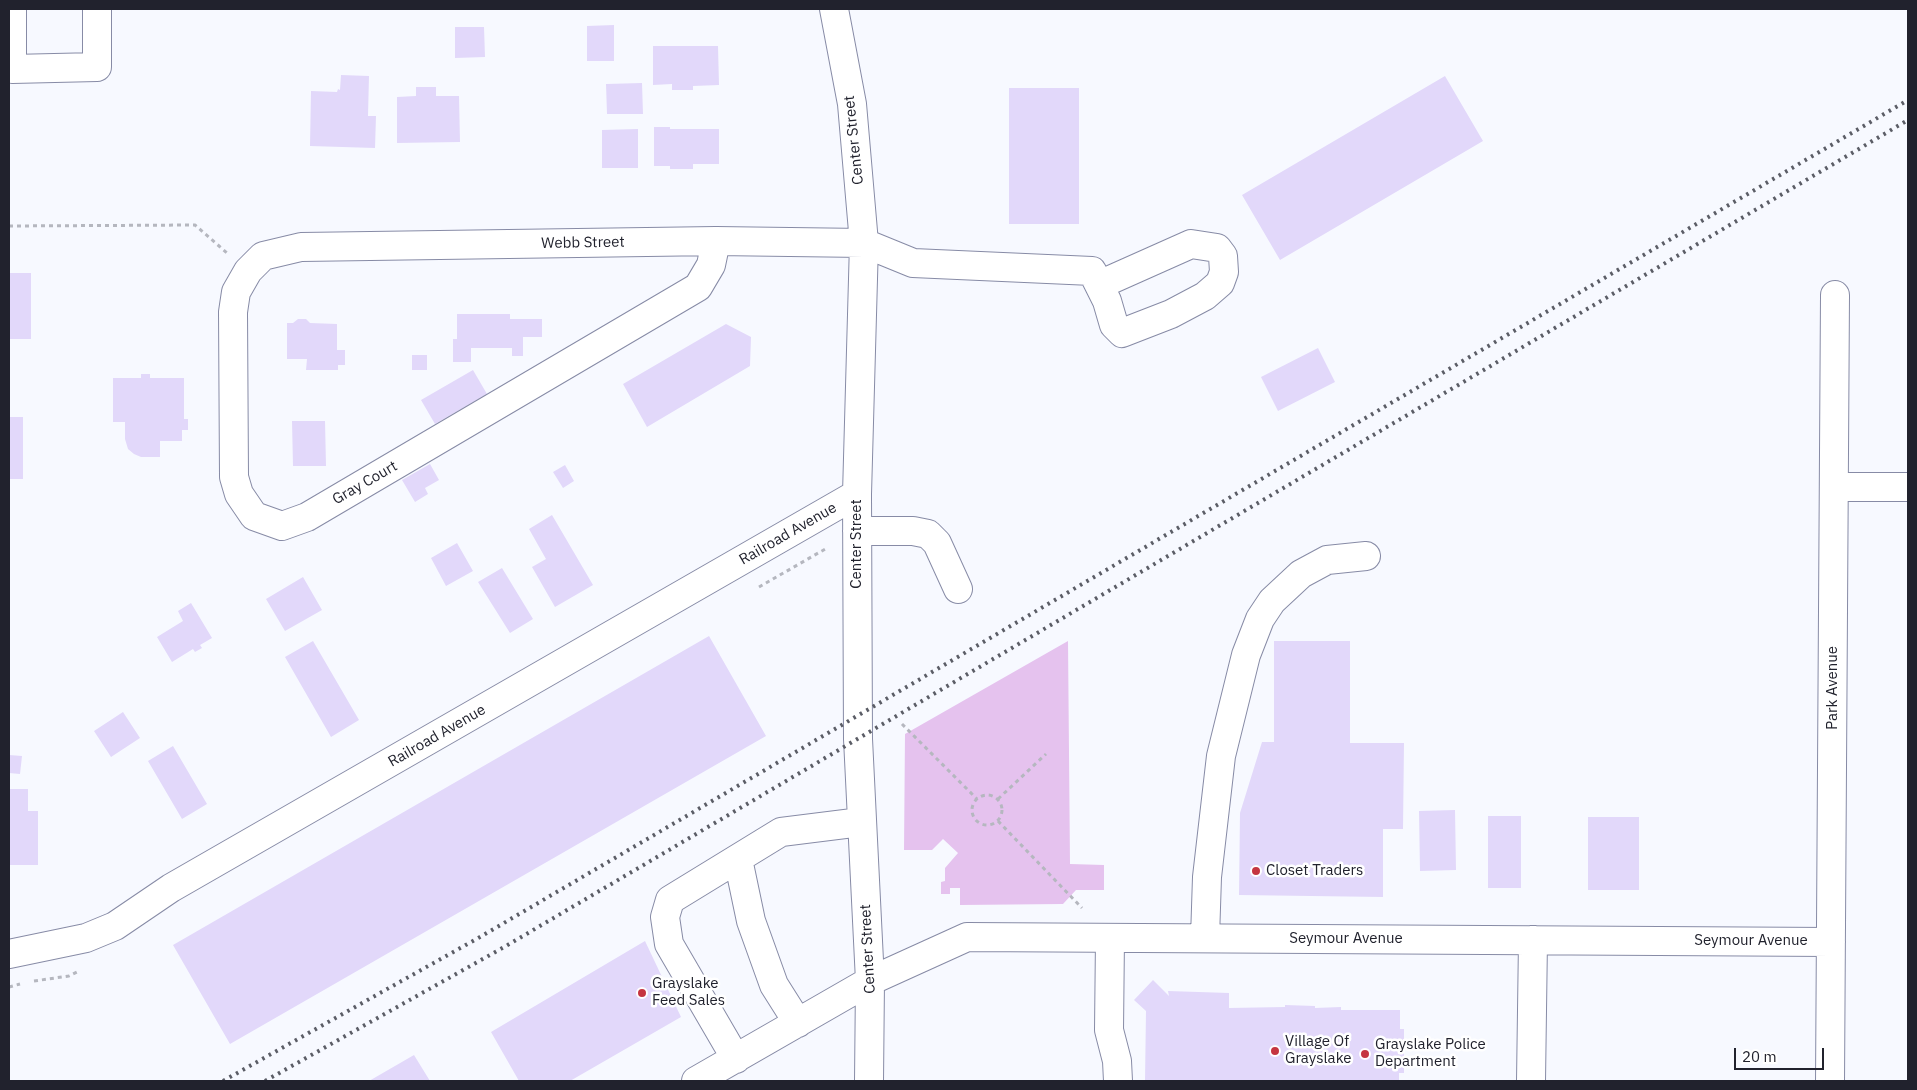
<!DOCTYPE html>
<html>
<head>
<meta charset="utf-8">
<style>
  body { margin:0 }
  #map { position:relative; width:1917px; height:1090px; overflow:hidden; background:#f7f9ff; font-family:"IBM Plex Sans",sans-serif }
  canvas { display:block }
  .frame { position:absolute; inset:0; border:10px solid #21222d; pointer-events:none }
  .scale { position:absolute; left:1734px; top:1048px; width:90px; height:22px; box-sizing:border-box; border:2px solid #21222d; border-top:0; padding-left:6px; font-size:15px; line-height:18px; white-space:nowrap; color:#21222d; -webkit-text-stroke:4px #fff; paint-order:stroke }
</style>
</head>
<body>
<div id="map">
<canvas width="1917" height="1090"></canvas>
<div class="frame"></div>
<div class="scale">20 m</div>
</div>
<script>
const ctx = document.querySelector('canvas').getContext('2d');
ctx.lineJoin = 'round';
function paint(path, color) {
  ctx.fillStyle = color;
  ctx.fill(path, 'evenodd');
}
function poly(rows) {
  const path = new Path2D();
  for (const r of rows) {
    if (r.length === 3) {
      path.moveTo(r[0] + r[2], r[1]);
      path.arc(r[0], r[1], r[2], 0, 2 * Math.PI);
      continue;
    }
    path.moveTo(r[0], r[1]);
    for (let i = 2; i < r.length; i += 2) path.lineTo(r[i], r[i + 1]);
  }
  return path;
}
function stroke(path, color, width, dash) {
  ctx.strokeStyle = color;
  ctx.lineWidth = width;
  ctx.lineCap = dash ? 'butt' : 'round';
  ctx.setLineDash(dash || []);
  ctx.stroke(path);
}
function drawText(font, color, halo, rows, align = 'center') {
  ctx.font = font + ' "IBM Plex Sans",sans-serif';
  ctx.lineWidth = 5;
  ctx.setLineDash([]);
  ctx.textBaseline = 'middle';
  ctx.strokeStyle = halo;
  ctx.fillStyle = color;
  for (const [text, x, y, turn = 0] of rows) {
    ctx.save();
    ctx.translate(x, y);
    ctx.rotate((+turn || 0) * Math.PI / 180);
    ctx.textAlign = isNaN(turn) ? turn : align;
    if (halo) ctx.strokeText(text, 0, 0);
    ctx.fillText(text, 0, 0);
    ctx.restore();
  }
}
paint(poly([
  [1068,641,1070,864,1104,865,1104,890,1076,890,1063,904,960,905,960,888,950,888,950,894,941,894,941,882,945,881,945,868,958,853,943,839,932,850,904,850,905,734]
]), '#e5c2ee');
paint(poly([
  [614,25,614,61,587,61,587,26],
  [455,27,484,27,485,57,455,58],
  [653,46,718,46,719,85,693,86,693,90,672,90,672,84,653,85],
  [341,75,369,76,368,116,376,116,375,148,310,146,311,91,337,92,338,89,340,90],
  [1445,76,1483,141,1280,260,1242,195],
  [642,83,643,114,607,114,606,84],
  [416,87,436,87,436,96,459,96,460,142,397,143,397,97,416,96],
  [1009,88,1079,88,1079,224,1009,224],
  [654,127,670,127,670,129,719,129,719,164,693,164,693,169,670,169,670,166,654,166],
  [638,129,638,168,602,168,602,130],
  [9,273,31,273,31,339,9,339],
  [457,314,510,314,510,319,542,319,542,337,523,337,523,356,512,356,512,348,471,348,471,362,453,362,453,339,457,339],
  [298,319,306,319,310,323,337,324,337,350,345,350,345,365,338,365,338,370,306,370,307,359,287,359,287,323,293,323],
  [726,324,751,337,750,366,647,427,623,384],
  [1318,348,1335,382,1278,411,1261,377],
  [412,355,427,355,427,370,412,370],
  [473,370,487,394,435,424,421,400],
  [141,374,150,374,150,378,184,378,184,419,188,419,188,430,182,430,182,441,160,441,160,457,141,457,134,454,128,449,125,439,125,422,113,422,113,378,141,378],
  [9,417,23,417,23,479,9,479],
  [292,421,325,421,326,466,293,466],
  [430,464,439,480,425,488,428,494,415,502,402,480],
  [565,465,574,481,563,488,553,472],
  [552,515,593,585,555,607,532,567,546,559,529,529],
  [457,543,473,571,446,586,431,558],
  [502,568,533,619,510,633,478,582],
  [303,577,322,610,285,631,266,599],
  [191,603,212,638,200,645,202,648,195,652,193,649,172,662,157,637,183,621,178,611],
  [709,636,766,736,230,1044,173,945],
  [313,641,359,720,331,737,285,657],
  [1274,641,1350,641,1350,743,1404,743,1403,829,1383,829,1383,897,1239,895,1240,813,1262,742,1274,742],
  [123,712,140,738,111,757,94,731],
  [173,746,207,804,182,819,148,761],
  [9,755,22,756,20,774,9,773],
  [9,789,28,789,28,811,38,811,38,865,9,865],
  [1455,810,1456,870,1420,871,1419,811],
  [1488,816,1521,816,1521,888,1488,888],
  [1588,817,1639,817,1639,890,1588,890],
  [645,941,681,1017,570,1081,519,1081,491,1032],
  [1153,980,1169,996,1168,991,1229,993,1229,1008,1285,1007,1285,1005,1315,1006,1315,1008,1341,1007,1341,1010,1400,1010,1400,1029,1404,1029,1404,1073,1399,1073,1399,1081,1145,1081,1146,1011,1134,1000],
  [414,1055,430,1081,369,1081]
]), '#e2d8fa');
const minor = poly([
  [12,9,12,69,97,67,97,9],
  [834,9,852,104,864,243,857,494,858,739,870,981,869,1081],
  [716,241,711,265,698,287,307,517,282,526,254,516,239,494,234,477,233,312,236,292,248,271,263,256,301,247,716,241,864,243,913,263,1092,271,1107,301,1114,325,1122,333,1171,314,1205,296,1220,283,1224,272,1223,256,1217,248,1191,244,1099,285],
  [1834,487,1908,487],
  [857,531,913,531,928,534,937,543,958,589],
  [738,859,751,921,774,985,798,1023],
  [1110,938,1109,1030,1117,1061,1118,1081],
  [1205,938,1207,877,1221,756,1246,655,1260,619,1272,601,1301,574,1327,560,1366,556],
  [9,954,86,938,115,926,171,888,857,494],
  [736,1059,669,944,665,917,670,900,781,832,861,822],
  [696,1081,870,981,967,937,1831,942],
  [1531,1081,1533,940],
  [1830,1081,1835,295]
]);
stroke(minor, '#878ba6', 30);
stroke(poly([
  [9,226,195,225,227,253],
  [759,587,827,548],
  [902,724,977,799],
  [987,810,15],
  [998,799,1046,754],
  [998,821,1082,908],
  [34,981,69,976,79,971],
  [9,987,20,984]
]), '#b5b7bf', 3, [4, 4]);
stroke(minor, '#fff', 28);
stroke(poly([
  [223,1081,480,937,1908,100],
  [265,1081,506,946,1908,120]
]), '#5b5d66', 4, [2.5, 5]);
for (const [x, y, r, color] of [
  [1256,871,5,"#c53540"],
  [642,993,5,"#c53540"],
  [1275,1051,5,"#c53540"],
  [1365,1054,5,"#c53540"]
]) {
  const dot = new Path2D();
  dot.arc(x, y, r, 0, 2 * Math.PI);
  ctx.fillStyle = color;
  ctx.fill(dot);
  stroke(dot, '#fff', 2);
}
drawText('15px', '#21222d', '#fff', [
  ["Center Street",854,140,-96],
  ["Webb Street",583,243,-1],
  ["Gray Court",365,483,-30],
  ["Railroad Avenue",788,534,-30],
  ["Center Street",857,544,-90],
  ["Park Avenue",1833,688,-90],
  ["Railroad Avenue",437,736,-30],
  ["Seymour Avenue",1346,939],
  ["Seymour Avenue",1751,941],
  ["Center Street",868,949,-93]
]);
drawText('15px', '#21222d', '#fff', [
  ["Closet Traders",1266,871],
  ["Grayslake",652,984],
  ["Feed Sales",652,1001],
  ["Village Of",1285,1042],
  ["Grayslake",1285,1059],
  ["Grayslake Police",1375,1045],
  ["Department",1375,1062]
], 'left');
</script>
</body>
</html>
